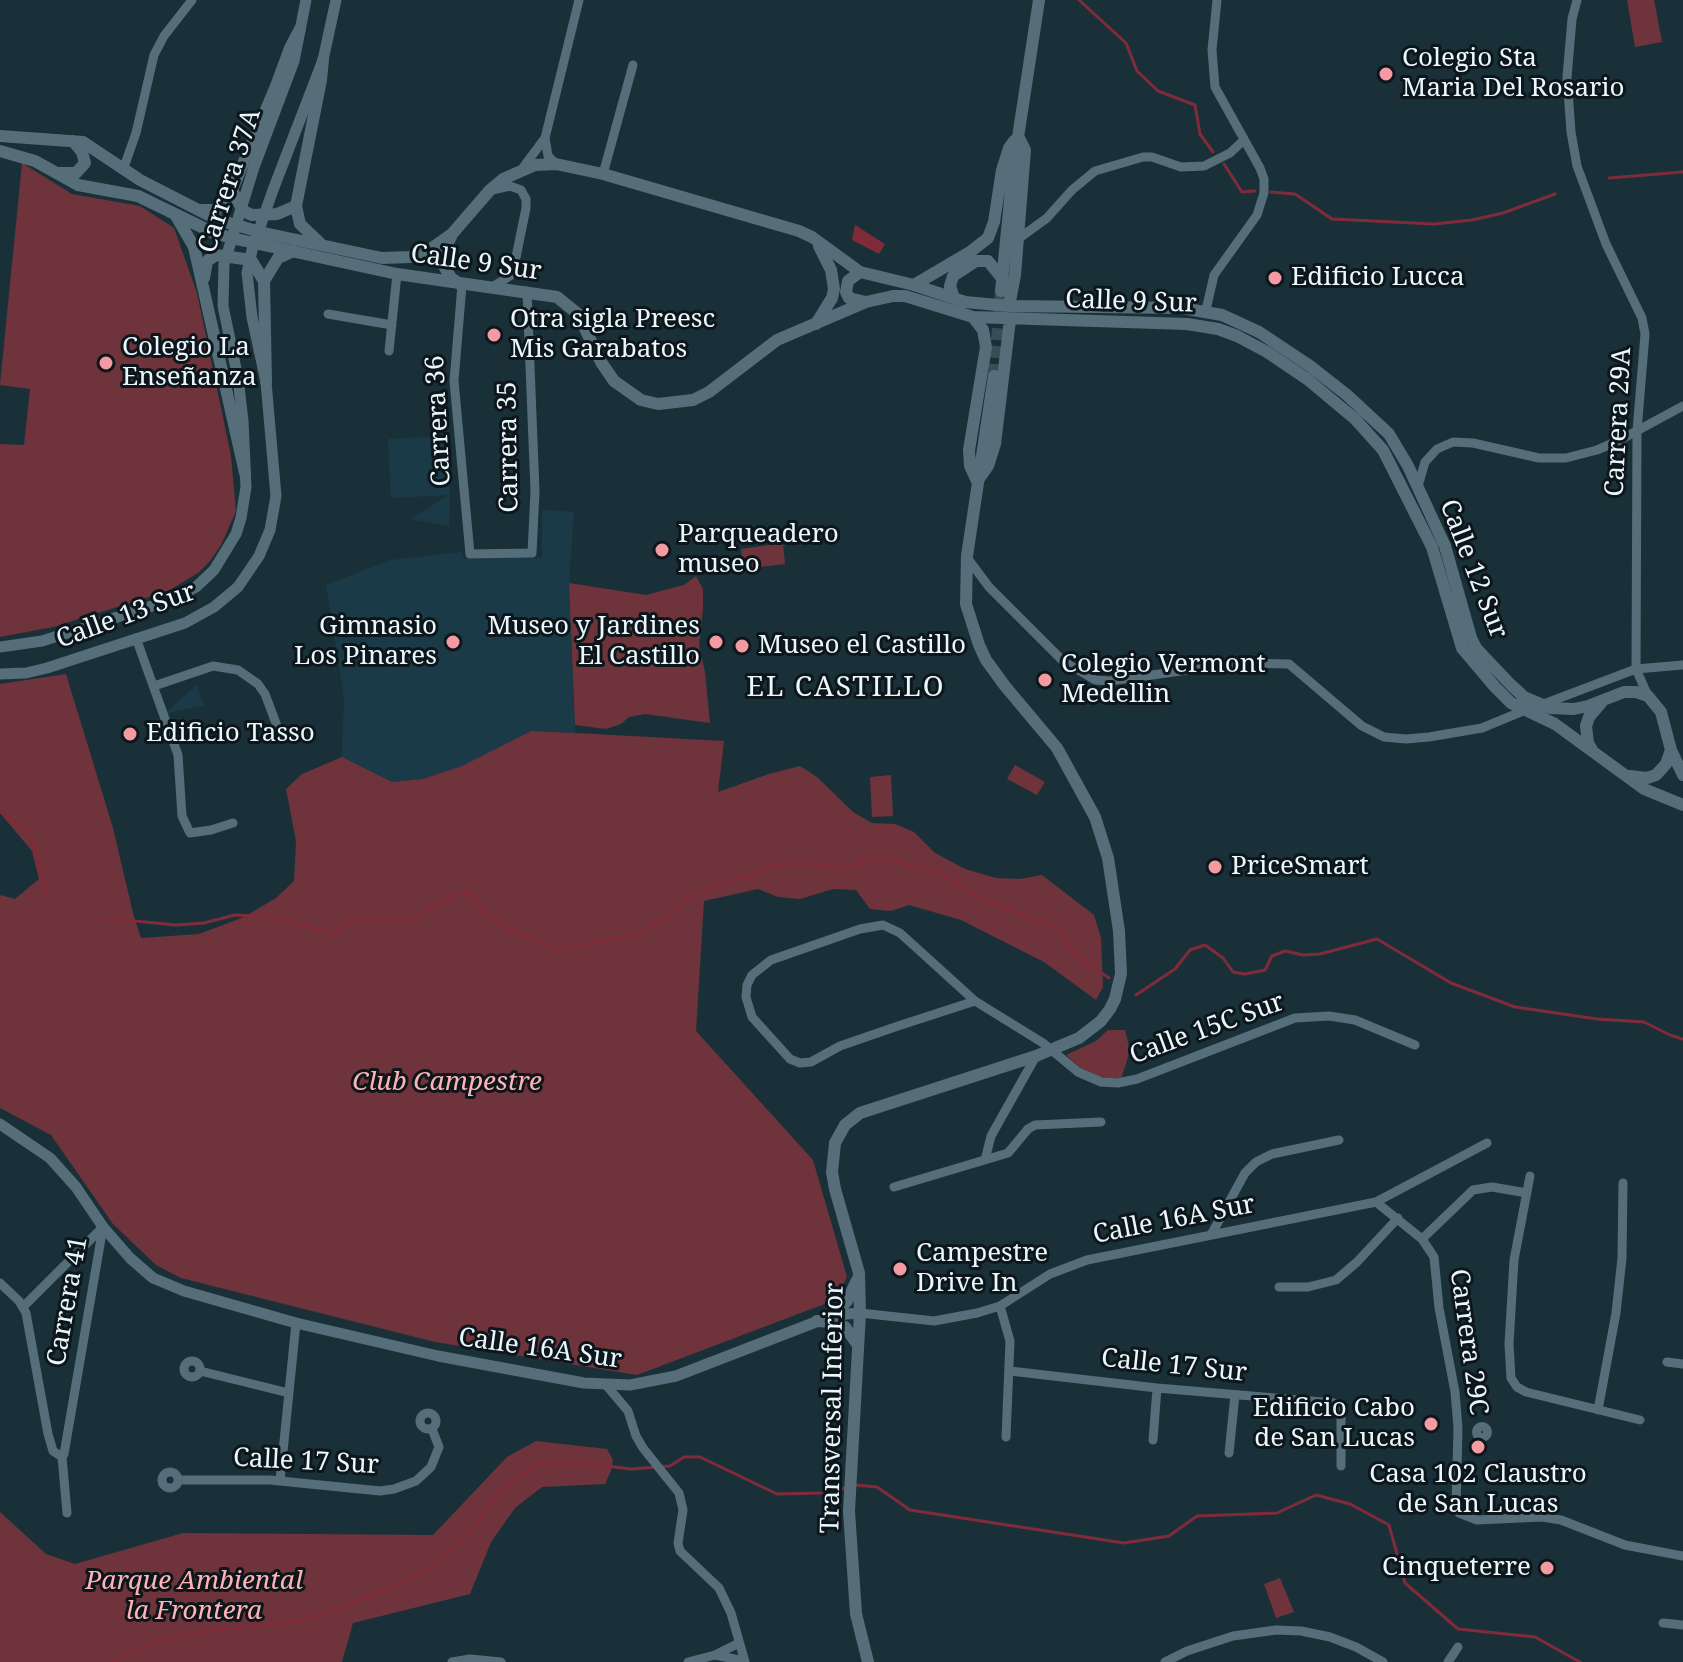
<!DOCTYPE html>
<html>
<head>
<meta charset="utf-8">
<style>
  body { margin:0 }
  canvas { display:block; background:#193039 }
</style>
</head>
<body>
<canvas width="1683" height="1662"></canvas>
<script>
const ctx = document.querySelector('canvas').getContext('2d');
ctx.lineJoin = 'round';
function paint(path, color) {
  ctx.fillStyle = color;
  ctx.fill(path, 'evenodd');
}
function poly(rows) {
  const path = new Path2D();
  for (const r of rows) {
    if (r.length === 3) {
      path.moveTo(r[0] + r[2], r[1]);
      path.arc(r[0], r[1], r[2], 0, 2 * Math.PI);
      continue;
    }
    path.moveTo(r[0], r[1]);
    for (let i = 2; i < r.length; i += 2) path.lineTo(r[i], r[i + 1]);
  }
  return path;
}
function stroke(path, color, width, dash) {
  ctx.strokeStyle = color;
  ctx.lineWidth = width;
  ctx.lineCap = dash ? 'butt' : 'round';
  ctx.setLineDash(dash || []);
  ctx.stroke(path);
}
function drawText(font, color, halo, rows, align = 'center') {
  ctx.font = font + ' "Noto Serif",serif';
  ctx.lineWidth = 6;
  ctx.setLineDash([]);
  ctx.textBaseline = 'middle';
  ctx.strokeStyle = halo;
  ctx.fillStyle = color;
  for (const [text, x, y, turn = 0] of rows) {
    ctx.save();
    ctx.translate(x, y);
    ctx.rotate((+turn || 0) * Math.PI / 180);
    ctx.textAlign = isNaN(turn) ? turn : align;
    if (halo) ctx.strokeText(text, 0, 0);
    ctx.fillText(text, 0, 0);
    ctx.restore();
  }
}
paint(poly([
  [447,436,450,494,449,526,411,519,449,495,391,498,388,439],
  [542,510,574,512,569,583,575,733,531,731,462,766,423,779,392,782,342,757,344,698,326,585,391,560,462,552,464,559,542,557],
  [197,685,204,705,164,714]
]), '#1b3a47');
paint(poly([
  [1627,0,1654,0,1662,42,1635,47],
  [22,163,72,194,140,206,174,228,197,293,231,456,236,511,221,545,210,561,198,573,168,591,53,627,0,637,0,444,24,445,30,389,0,385],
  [783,543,785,564,743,569,741,549],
  [696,576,703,589,703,609,699,646,705,672,710,723,645,714,629,717,621,724,606,729,575,725,569,583,646,595,684,585],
  [66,674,113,828,134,917,141,938,199,934,244,917,276,898,294,881,296,841,286,789,302,774,342,757,392,782,423,779,462,766,531,731,575,733,724,741,718,792,769,774,800,766,817,777,853,812,872,823,895,824,914,832,935,853,965,869,996,878,1020,879,1042,875,1094,915,1101,938,1103,987,1096,1000,1044,962,961,920,909,905,891,911,870,909,856,890,833,889,800,899,778,897,758,889,704,901,696,1031,813,1160,847,1277,835,1300,637,1375,435,1342,181,1278,156,1265,113,1224,51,1135,0,1108,0,895,15,899,39,879,32,851,0,813,0,684],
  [1015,765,1045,782,1037,795,1007,779],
  [891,775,893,816,872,817,870,777],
  [1108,1030,1125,1030,1130,1051,1121,1079,1101,1078,1079,1067,1066,1055,1096,1041],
  [536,1441,607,1449,613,1460,611,1471,605,1484,542,1487,515,1508,491,1542,470,1594,353,1623,342,1662,0,1662,0,1512,46,1554,75,1564,183,1533,433,1535,507,1457],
  [1280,1578,1294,1612,1276,1618,1264,1584]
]), '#6e333b');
paint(poly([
  [855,225,885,244,879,254,852,240]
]), '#7f2b39');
stroke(poly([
  [1079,0,1126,43,1137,71,1158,91,1195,105,1200,134,1213,152],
  [1224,164,1242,192,1255,191],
  [1609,178,1683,172],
  [1271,192,1295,194,1332,219,1434,224,1472,220,1503,213,1555,194],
  [0,812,30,833,48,897],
  [104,918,176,925,204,923,235,915,274,917,333,934,356,918,408,921,455,895,471,893,485,915,504,927,558,949,631,936,666,920,687,898,721,883,751,875,772,866,800,863,845,868,868,860,896,860,915,868,937,869,962,888,997,905,1061,930,1071,951,1109,978],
  [1136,995,1175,969,1190,950,1205,945,1223,958,1233,972,1245,974,1265,970,1272,956,1285,951,1303,955,1320,954,1377,939,1451,983,1515,1007,1597,1019,1644,1022,1670,1035,1683,1039],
  [856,1485,877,1487,910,1510,1124,1543,1169,1536,1197,1516,1277,1513,1316,1495,1350,1504,1389,1525,1405,1583,1458,1629,1535,1637,1580,1662],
  [111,1662,152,1642,201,1632,295,1621,335,1610,406,1581,436,1563,468,1534,502,1489,537,1463,583,1463,631,1469,670,1466,684,1457,700,1457,777,1494,822,1493,845,1488]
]), '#7f2b39', 3);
stroke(poly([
  [994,376,1001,291]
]), '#384e57', 12, [12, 6]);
stroke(poly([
  [1577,0,1572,19,1567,77,1571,132,1577,166,1606,244,1642,318,1645,334,1637,431,1636,669,1648,696],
  [556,164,548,156,545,138,579,0],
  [522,169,545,138],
  [123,170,136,133,154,55,164,36,192,0],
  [603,174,633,65],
  [492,190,510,186,521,190,526,199,526,208,514,267,510,276,492,287],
  [1018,239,1047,218,1072,190,1095,171,1143,157,1152,157,1181,167,1204,166,1230,153,1244,140],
  [462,285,454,381,470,554,532,553,535,491,527,291],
  [1206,310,1214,275,1257,215,1264,193,1264,179,1260,168,1215,87,1212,50,1217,0],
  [328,314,392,325],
  [389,351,397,274],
  [1418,486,1425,462,1437,449,1453,442,1473,443,1539,458,1566,458,1597,450,1620,440,1683,406],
  [968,559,989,587,1063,661,1095,680,1110,681,1237,663,1289,664,1362,726,1384,737,1406,739,1429,737,1482,728,1523,711],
  [136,638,178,755,182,816,190,833,211,830,233,823],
  [154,686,213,666,238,670,258,684,265,694,277,726],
  [1541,705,1636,669,1683,665],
  [975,1001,898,1026,840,1046,811,1062,800,1063,790,1059,752,1017,746,997,747,985,752,975,771,960,860,929,883,925,900,933,975,1001,1043,1043,1078,1072,1101,1082,1118,1083,1137,1079,1295,1018,1329,1016,1355,1020,1415,1045],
  [985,1160,991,1136,1036,1056],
  [1530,1176,1514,1260,1509,1344,1511,1378,1517,1387,1526,1392,1640,1420],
  [894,1187,1008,1153,1028,1129,1035,1125,1101,1122],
  [1376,1202,1422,1239,1434,1257,1439,1308,1455,1392,1458,1428,1456,1507,1459,1513,1477,1520,1542,1517,1561,1520,1625,1545,1683,1556],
  [1211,1235,1245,1173,1256,1162,1272,1154,1339,1140],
  [1422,1239,1473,1190,1492,1187,1527,1193],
  [0,1283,19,1301,26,1313,48,1434,53,1451,62,1457],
  [1279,1287,1308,1287,1336,1280,1357,1262,1398,1218],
  [24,1306,103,1227],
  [1000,1306,1010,1341,1006,1437],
  [860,1313,934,1321,977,1313,1000,1306,1050,1274,1087,1260,1376,1202,1487,1143],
  [192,1369,8],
  [1667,1362,1683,1364],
  [200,1371,289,1393],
  [1010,1371,1157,1388,1334,1403,1341,1410,1341,1466],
  [607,1386,628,1411,636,1436,643,1448,679,1493,683,1510,678,1543,680,1551,719,1588,731,1613,745,1662],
  [1598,1410,1616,1313,1622,1258,1623,1183],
  [428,1421,8],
  [1482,1432,5.5],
  [1153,1440,1157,1388],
  [1229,1453,1235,1395],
  [170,1480,8],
  [178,1480,270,1480,380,1491,394,1489,416,1481,431,1467,439,1447,432,1429],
  [280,1481,296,1323],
  [67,1513,62,1457,64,1454,103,1227],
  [1663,1623,1683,1625],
  [715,1655,739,1660],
  [452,1662,470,1659,501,1662],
  [688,1662,715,1655,739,1643],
  [1165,1662,1187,1651,1233,1636,1276,1630,1301,1631,1330,1637,1356,1647,1383,1662],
  [1448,1662,1458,1647]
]), '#566e79', 9);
stroke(poly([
  [0,647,42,641,174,599,196,587,214,570,236,534,241,518,246,487,243,421,238,378,223,306,224,264,254,167,294,61,306,0],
  [0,674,26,673,47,668,185,623,214,607,238,587,259,556,270,530,276,496,266,382,252,317,247,273,252,250,273,190,323,60,336,0],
  [0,1124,50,1158,76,1187,103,1227,130,1258,153,1278,184,1291,296,1323,438,1356,584,1383,630,1385,676,1376,834,1315,860,1313]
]), '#566e79', 11);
stroke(poly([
  [0,136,83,142,140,180,218,220,264,233,382,258,410,257,428,251,452,234,490,190,503,179,535,165,556,164,603,174,799,231,812,237,860,272,914,285,965,302,1009,306,1182,308,1222,315,1259,332,1310,366,1347,395,1389,434,1408,466,1445,546,1471,638,1476,648,1510,684,1524,697,1550,708,1574,709,1588,706,1624,692,1636,692,1648,696,1661,712,1671,750,1683,775],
  [0,151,35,161,78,185,138,196,214,233,236,239,397,274,557,297,578,314,601,362,614,381,641,400,658,404,693,400,709,392,777,340,866,302,893,296,905,296,973,317,1187,324,1218,329,1237,336,1267,352,1307,379,1355,419,1383,450,1432,547,1462,648,1495,687,1511,703,1555,724,1644,789,1683,805],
  [59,173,76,173,85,163,82,152,73,141],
  [232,190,243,211,252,215,277,214,296,206],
  [202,210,216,210,232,190,276,86,290,48,300,29],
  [175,214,194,247,245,473],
  [451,237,445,248,444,266,451,278,461,285],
  [320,243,300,224,296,206,321,80,323,60],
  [860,272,848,281,846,292,849,298,866,302],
  [204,278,207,261,216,255,251,260,264,281],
  [914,285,970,252,988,238,994,222,1002,170,1009,148,1014,141],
  [1001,291,1013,170,1039,0],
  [954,298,950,286,953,276,976,261,988,261,1001,277],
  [1009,306,1015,275,1025,150,1018,136],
  [973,317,983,330,986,347,969,450,970,466,977,481],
  [816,324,832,298,834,289,831,270,819,246],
  [266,382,264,281,278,258,293,251],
  [978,480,988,466,995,444,1010,320],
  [1592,750,1588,743,1586,726,1589,717,1601,703],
  [1630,776,1647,778,1656,775,1666,764,1671,750],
  [834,1315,847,1301,857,1280],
  [817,1321,832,1322,845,1327,858,1345],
  [868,1662,856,1614,849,1511,860,1313,859,1273,835,1189,832,1172,835,1143,845,1125,860,1113,1036,1056,1079,1038,1101,1021,1110,1009,1115,999,1121,974,1119,931,1108,858,1095,817,1057,748,1005,686,986,660,979,645,966,604,967,556,994,376]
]), '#566e79', 12);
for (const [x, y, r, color] of [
  [1386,74,8,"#f49aa2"],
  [1275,278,8,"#f49aa2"],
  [494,335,8,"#f49aa2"],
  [106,363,8,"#f49aa2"],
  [662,550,8,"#f49aa2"],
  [453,642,8,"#f49aa2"],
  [716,642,8,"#f49aa2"],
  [742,646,8,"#f49aa2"],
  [1045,680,8,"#f49aa2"],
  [130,734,8,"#f49aa2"],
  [1215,867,8,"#f49aa2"],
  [900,1269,8,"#f49aa2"],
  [1431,1424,8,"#f49aa2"],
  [1478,1447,8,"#f49aa2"],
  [1547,1568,8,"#f49aa2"]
]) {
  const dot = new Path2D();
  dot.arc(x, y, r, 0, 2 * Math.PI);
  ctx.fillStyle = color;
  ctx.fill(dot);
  stroke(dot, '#0d161a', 3);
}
drawText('26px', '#eaf7fe', '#0d161a', [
  ["Colegio Sta",1402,59],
  ["Maria Del Rosario",1402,89],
  ["Edificio Lucca",1291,278],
  ["Otra sigla Preesc",510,320],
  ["Mis Garabatos",510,350],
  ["Colegio La",122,348],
  ["Enseñanza",122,378],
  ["Parqueadero",678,535],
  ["museo",678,565],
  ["Gimnasio",437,627,"right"],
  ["Los Pinares",437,657,"right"],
  ["Museo y Jardines",700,627,"right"],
  ["El Castillo",700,657,"right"],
  ["Museo el Castillo",758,646],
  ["Colegio Vermont",1061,665],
  ["Medellin",1061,695],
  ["Edificio Tasso",146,734],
  ["PriceSmart",1231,867],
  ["Campestre",916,1254],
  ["Drive In",916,1284],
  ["Edificio Cabo",1415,1409,"right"],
  ["de San Lucas",1415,1439,"right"],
  ["Casa 102 Claustro",1478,1475,"center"],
  ["de San Lucas",1478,1505,"center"],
  ["Cinqueterre",1531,1568,"right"]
], 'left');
drawText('26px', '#eaf7fe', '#0d161a', [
  ["Carrera 37A",230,181,-72],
  ["Calle 9 Sur",476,263,8],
  ["Calle 9 Sur",1131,302,2],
  ["Carrera 36",439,421,-93],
  ["Carrera 29A",1619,422,-87],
  ["Carrera 35",509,447,-91],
  ["Calle 12 Sur",1473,569,69],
  ["Calle 13 Sur",126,616,-20],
  ["Calle 15C Sur",1207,1029,-20],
  ["Calle 16A Sur",1174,1220,-11],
  ["Carrera 41",68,1301,-80],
  ["Carrera 29C",1468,1342,82],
  ["Calle 16A Sur",540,1349,8],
  ["Calle 17 Sur",1174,1366,6],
  ["Transversal Inferior",833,1408,-89],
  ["Calle 17 Sur",306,1462,3]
]);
drawText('italic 26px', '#feb3b9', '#0d161a', [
  ["Club Campestre",447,1083],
  ["Parque Ambiental",194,1582],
  ["la Frontera",194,1612]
]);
ctx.letterSpacing = '2px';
drawText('28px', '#eaf7fe', '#0d161a', [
  ["EL CASTILLO",846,688]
]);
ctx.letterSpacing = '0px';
</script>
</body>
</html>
